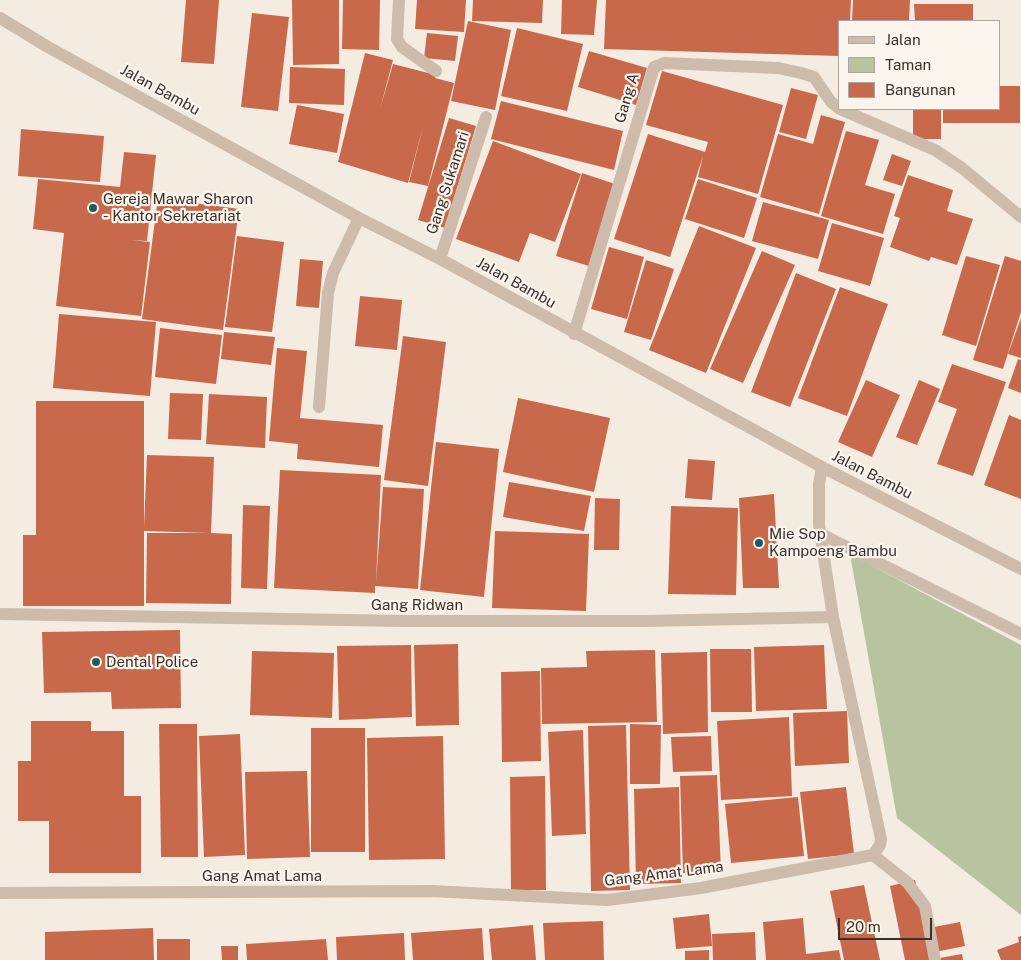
<!DOCTYPE html>
<html>
<head>
<meta charset="utf-8">
<style>
  body { margin:0 }
  #map { position:relative; width:1021px; height:960px; overflow:hidden; background:#f4ebe1; font-family:"Public Sans",sans-serif }
  canvas { display:block }
  .legend { position:absolute; left:838px; top:20px; width:162px; height:90px; box-sizing:border-box; background:#fbf5ee; border:1px solid #aea6a0; margin:0; padding:6px 9px; list-style:none; font-size:15px; color:#3b302b }
  .legend li { display:flex; align-items:center; gap:10px; height:25px }
  .legend b { width:25px; border:1px solid #aea6a0 }
  .scale { position:absolute; left:838px; top:918px; width:94px; height:22px; box-sizing:border-box; border:2px solid #3b302b; border-top:0; padding-left:6px; font-size:15px; line-height:18px; white-space:nowrap; color:#3b302b; -webkit-text-stroke:4px #fbf5ee; paint-order:stroke }
</style>
</head>
<body>
<div id="map">
<canvas width="1021" height="960"></canvas>
<ul class="legend">
<li><b style="height:6px;background:#cdbbac"></b>Jalan</li>
<li><b style="height:14px;background:#b8c4a0"></b>Taman</li>
<li><b style="height:14px;background:#c8694b"></b>Bangunan</li>
</ul>
<div class="scale">20 m</div>
</div>
<script>
const ctx = document.querySelector('canvas').getContext('2d');
ctx.lineJoin = 'round';
function paint(path, color) {
  ctx.fillStyle = color;
  ctx.fill(path, 'evenodd');
}
function poly(rows) {
  const path = new Path2D();
  for (const r of rows) {
    path.moveTo(r[0], r[1]);
    for (let i = 2; i < r.length; i += 2) path.lineTo(r[i], r[i + 1]);
  }
  return path;
}
function stroke(path, color, width, dash) {
  ctx.strokeStyle = color;
  ctx.lineWidth = width;
  ctx.lineCap = dash ? 'butt' : 'round';
  ctx.setLineDash(dash || []);
  ctx.stroke(path);
}
function drawText(font, color, halo, rows, align = 'center') {
  ctx.font = font + ' "Public Sans",sans-serif';
  ctx.lineWidth = 4.5;
  ctx.setLineDash([]);
  ctx.textBaseline = 'middle';
  ctx.strokeStyle = halo;
  ctx.fillStyle = color;
  for (const [text, x, y, turn = 0] of rows) {
    ctx.save();
    ctx.translate(x, y);
    ctx.rotate((+turn || 0) * Math.PI / 180);
    ctx.textAlign = isNaN(turn) ? turn : align;
    if (halo) ctx.strokeText(text, 0, 0);
    ctx.fillText(text, 0, 0);
    ctx.restore();
  }
}
paint(poly([
  [850,554,1021,645,1021,915,897,818]
]), '#b8c4a0');
paint(poly([
  [186,0,219,0,214,64,181,62],
  [292,0,339,0,339,64,293,65],
  [343,0,380,0,379,50,342,49],
  [417,0,466,0,464,32,415,29],
  [473,0,543,0,542,23,472,21],
  [562,0,597,0,594,35,561,34],
  [606,0,851,0,850,21,840,21,840,56,604,49],
  [853,0,910,0,909,21,852,21],
  [914,4,973,4,973,21,915,21],
  [252,13,289,17,278,111,241,107],
  [468,21,511,30,495,110,451,101],
  [517,28,583,44,567,111,501,96],
  [427,33,458,36,455,61,424,58],
  [589,51,647,68,636,105,578,87],
  [365,53,393,60,380,109,393,64,436,75,435,78,454,83,428,186,409,182,424,123,408,183,338,162],
  [290,67,345,69,344,105,289,103],
  [662,71,783,105,758,194,698,177,703,156,670,257,614,239,648,134,705,152,708,142,646,125],
  [1000,86,1020,86,1020,123,943,123,943,109,1000,109],
  [791,88,818,95,806,139,779,132],
  [501,101,623,131,614,170,491,139],
  [297,105,344,114,337,153,289,144],
  [913,109,941,109,941,139,913,139],
  [821,115,845,122,819,214,760,197,778,134,813,144],
  [449,118,476,126,445,228,418,220],
  [21,129,104,136,100,182,18,176],
  [846,131,879,140,865,185,895,194,883,234,821,216],
  [493,141,581,174,555,242,530,233,519,262,456,239],
  [124,152,156,155,147,241,131,240,150,242,141,316,56,306,64,233,33,229,38,179,120,187],
  [892,154,911,161,902,186,883,180],
  [582,173,615,184,589,266,556,256],
  [908,175,953,190,947,211,973,219,957,265,931,257,929,261,890,247,900,218,894,216],
  [698,179,757,198,744,238,685,219],
  [158,198,239,209,223,330,142,319],
  [763,202,829,220,818,259,752,241],
  [832,223,884,238,870,286,818,271],
  [699,226,756,248,706,373,649,350],
  [237,236,284,242,272,332,225,327],
  [609,247,644,257,627,319,591,309],
  [762,251,795,265,743,383,710,369],
  [966,256,1000,265,976,346,942,335],
  [1005,256,1021,261,1021,312,1003,369,973,360],
  [300,259,323,261,319,308,296,306],
  [646,260,674,269,651,340,624,332],
  [796,273,836,289,790,407,751,392],
  [840,287,888,304,847,416,798,398],
  [360,296,402,300,397,350,355,346],
  [59,314,156,322,150,396,53,388],
  [1021,318,1021,358,1008,354],
  [160,328,222,335,216,384,155,377],
  [224,332,275,337,271,365,221,359],
  [403,336,446,342,428,486,384,480],
  [277,348,307,351,300,418,383,425,379,467,297,459,298,444,269,441],
  [1018,359,1021,360,1021,393,1008,388],
  [952,364,1006,382,973,476,937,464,957,409,938,402],
  [866,380,900,395,872,457,838,442],
  [919,380,940,389,917,445,896,437],
  [170,393,203,394,201,440,168,439],
  [209,394,267,397,265,448,206,444],
  [518,398,610,418,594,492,503,472],
  [36,401,144,401,144,528,147,455,214,457,211,533,232,534,231,604,146,603,147,533,209,533,144,531,144,606,23,606,23,535,36,535],
  [1009,415,1021,420,1021,499,984,485],
  [436,442,499,449,484,597,420,590],
  [688,459,715,461,712,500,685,498],
  [280,470,381,475,376,583,383,487,424,489,418,589,375,586,375,593,274,588],
  [509,482,591,496,584,531,503,517],
  [774,494,779,588,743,588,739,498],
  [595,498,620,499,619,550,594,550],
  [243,505,270,506,267,589,241,588],
  [671,506,738,508,736,595,668,594],
  [495,531,589,534,586,611,492,608],
  [180,630,181,708,112,709,111,692,44,693,42,632],
  [458,644,459,725,416,726,414,645],
  [411,645,412,717,339,720,337,646],
  [824,645,827,709,756,711,754,647],
  [710,649,751,649,752,712,711,712],
  [655,650,657,722,542,724,541,668,587,667,586,651],
  [252,651,334,653,332,718,250,715],
  [707,652,708,732,663,734,661,653],
  [540,671,541,761,502,762,501,672],
  [847,711,849,763,795,766,793,713],
  [789,717,792,796,721,800,717,721],
  [31,721,91,721,91,731,124,731,124,796,141,796,141,873,49,873,49,821,18,821,18,761,31,761],
  [159,724,197,724,198,857,161,857],
  [630,724,661,725,660,784,630,784],
  [626,725,630,890,591,891,588,726],
  [311,728,365,728,365,852,311,852],
  [583,730,586,834,552,836,548,732],
  [240,734,245,855,204,857,199,736],
  [443,736,445,859,369,860,367,738],
  [711,736,712,771,673,772,671,737],
  [307,771,310,857,247,859,245,772],
  [717,775,721,872,683,873,680,776],
  [545,776,546,890,511,890,510,777],
  [679,787,681,883,636,884,634,789],
  [846,787,854,854,808,859,800,792],
  [798,797,804,856,731,863,725,804],
  [915,880,931,960,905,960,890,886],
  [864,885,880,960,844,960,830,891],
  [709,914,712,946,676,949,673,918],
  [803,918,806,954,839,950,841,960,766,960,763,922],
  [603,921,604,960,545,960,543,923],
  [960,922,965,946,935,952,929,928],
  [533,925,536,960,492,960,489,929],
  [153,928,154,960,45,960,45,932],
  [482,928,484,960,413,960,411,933],
  [755,932,756,960,713,960,712,934],
  [404,933,405,960,337,960,336,937],
  [1021,936,1021,960,1001,960,997,950,1019,942,1018,937],
  [157,939,190,939,190,960,157,960],
  [326,939,328,960,247,960,246,944],
  [221,946,238,946,238,960,222,960],
  [709,950,709,960,685,960,685,951],
  [962,954,963,960,934,960,934,959]
]), '#c8694b');
stroke(poly([
  [399,0,397,39,402,47,436,71],
  [0,18,48,47,359,218,440,259,822,467,1021,569],
  [840,109,935,150,962,168,1021,217],
  [440,259,486,117],
  [574,334,654,67,664,63,778,68,801,73,814,77,831,102,840,109],
  [319,407,328,293,333,273,359,218],
  [821,534,1021,634],
  [0,614,403,621,646,621,833,617],
  [873,855,907,882,925,906,935,960],
  [0,893,431,891,607,900,701,888,873,855,880,845,881,839,833,617,819,525,819,484,822,467]
]), '#cdbbac', 12);
for (const [x, y, r, color] of [
  [93,208,5,"#1f5a5e"],
  [759,543,5,"#1f5a5e"],
  [96,662,5,"#1f5a5e"]
]) {
  const dot = new Path2D();
  dot.arc(x, y, r, 0, 2 * Math.PI);
  ctx.fillStyle = color;
  ctx.fill(dot);
  stroke(dot, '#fbf5ee', 2);
}
drawText('15px', '#3b302b', '#fbf5ee', [
  ["Jalan Bambu",160,90,29],
  ["Gang A",627,98,-73],
  ["Gang Sukamari",448,183,-72],
  ["Jalan Bambu",516,283,29],
  ["Jalan Bambu",872,475,27],
  ["Gang Ridwan",417,605],
  ["Gang Amat Lama",664,874,-7],
  ["Gang Amat Lama",262,876]
]);
drawText('15px', '#3b302b', '#fbf5ee', [
  ["Gereja Mawar Sharon",103,199],
  ["- Kantor Sekretariat",103,216],
  ["Mie Sop",769,534],
  ["Kampoeng Bambu",769,551],
  ["Dental Police",106,662]
], 'left');
</script>
</body>
</html>
